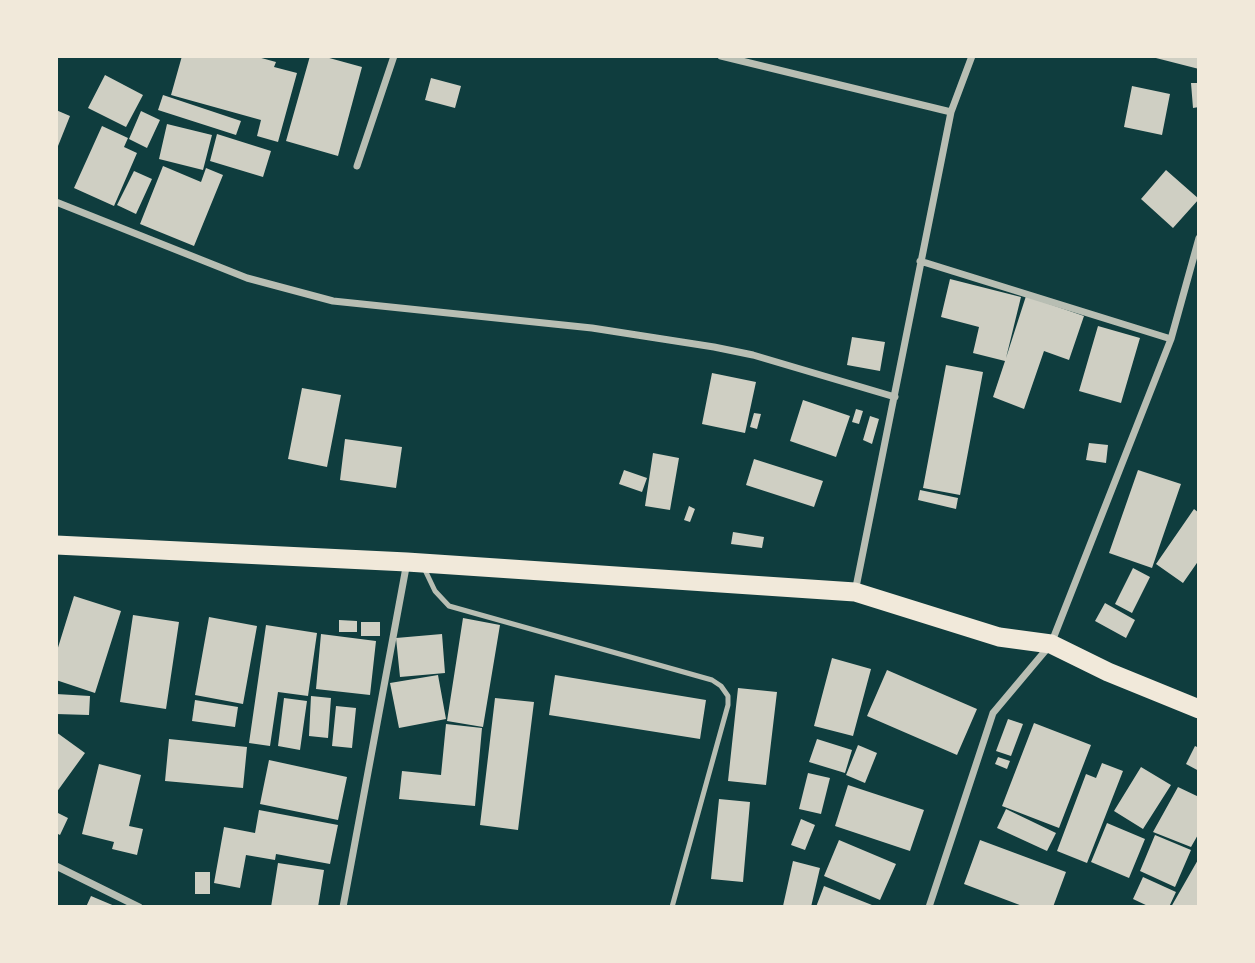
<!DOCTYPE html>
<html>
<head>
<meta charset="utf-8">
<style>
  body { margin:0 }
  #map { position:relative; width:1255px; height:963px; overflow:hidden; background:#0f3d3e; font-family:Karla,sans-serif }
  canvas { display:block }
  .frame { position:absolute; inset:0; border:58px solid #f1e9da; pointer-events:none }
</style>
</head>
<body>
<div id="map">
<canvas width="1255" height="963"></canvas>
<div class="frame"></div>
</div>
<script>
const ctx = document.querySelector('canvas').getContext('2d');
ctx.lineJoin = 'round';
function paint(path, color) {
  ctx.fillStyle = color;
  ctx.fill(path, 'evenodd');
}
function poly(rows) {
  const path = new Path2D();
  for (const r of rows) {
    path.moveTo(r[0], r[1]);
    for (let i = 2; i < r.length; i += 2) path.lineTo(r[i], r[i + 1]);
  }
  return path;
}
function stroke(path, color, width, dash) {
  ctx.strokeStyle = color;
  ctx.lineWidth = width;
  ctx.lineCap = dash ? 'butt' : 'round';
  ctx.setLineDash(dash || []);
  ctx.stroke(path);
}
paint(poly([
  [182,56,254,56,276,62,274,67,297,73,278,142,257,136,261,120,171,95],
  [310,56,322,56,362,67,338,156,286,141],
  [1153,56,1199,56,1199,69,1152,57],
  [105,75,143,95,126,127,88,108],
  [431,78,461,86,455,108,425,100],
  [1191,83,1199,83,1199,107,1193,108],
  [1132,86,1170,94,1162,135,1124,127],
  [163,95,241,121,236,135,158,110],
  [56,110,70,116,56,151],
  [141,111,160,120,147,148,129,139],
  [167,124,212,135,203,170,159,159],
  [102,126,128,138,124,147,137,153,114,206,74,188],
  [217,134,271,151,263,177,210,161],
  [163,166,201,182,206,168,223,175,194,246,140,224],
  [1166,170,1199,199,1173,228,1141,199],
  [134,171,152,179,136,214,117,205],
  [950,279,1021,297,1006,358,1026,296,1084,316,1069,360,1044,351,1024,409,993,397,1005,361,973,353,979,327,941,317],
  [1098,326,1140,338,1121,403,1079,391],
  [852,337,885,342,880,371,847,365],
  [946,365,983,372,960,495,923,488],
  [712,373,756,382,745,433,702,424],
  [302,388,341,395,327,467,288,459],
  [803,400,850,416,836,457,790,441],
  [856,409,863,411,859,424,852,422],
  [754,413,761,414,757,429,750,427],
  [870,416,879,419,872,444,863,440],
  [345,439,402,447,396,488,340,480],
  [1089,443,1108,445,1106,463,1086,460],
  [653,453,679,458,670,510,645,506],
  [754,459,823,481,814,507,746,485],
  [624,470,647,478,642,492,619,484],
  [1138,470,1181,484,1152,568,1109,553],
  [920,490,958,498,956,509,918,500],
  [689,506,695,509,690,522,684,520],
  [1194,509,1199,513,1199,560,1183,583,1156,564],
  [733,532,764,537,762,548,731,544],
  [1133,568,1150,577,1132,613,1115,604],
  [74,596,121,611,95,693,56,680,56,654],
  [1105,603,1135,620,1126,638,1095,621],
  [133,615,179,622,166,709,120,702],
  [209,617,257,626,243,704,195,695],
  [463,618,500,625,483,727,447,721],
  [339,620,357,621,357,632,339,632],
  [361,622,380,622,380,636,361,636],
  [266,625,317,633,308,696,278,692,270,746,249,743],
  [321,634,376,641,370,695,316,689],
  [442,634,445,673,400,677,396,638],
  [832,658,871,669,853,736,814,726],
  [887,670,977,709,957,755,867,716],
  [438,675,446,719,399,728,390,683],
  [555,675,706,700,700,739,549,715],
  [738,688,777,692,766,785,728,781],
  [56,694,90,696,89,715,56,714],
  [311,696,331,698,328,738,309,736],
  [284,698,307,701,300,750,278,746],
  [495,698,534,702,518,830,480,825],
  [195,700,238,707,235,727,192,721],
  [336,706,356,708,352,748,332,746],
  [1008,719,1023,724,1011,756,996,751],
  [1034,723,1091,745,1059,828,1002,806],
  [446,724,482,728,475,806,399,799,402,771,441,775],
  [56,732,85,753,56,793],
  [169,739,247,747,243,788,165,781],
  [817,739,852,750,845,773,809,762],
  [858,745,877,753,865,783,846,775],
  [1195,746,1199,748,1199,771,1186,764],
  [998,757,1010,761,1007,769,995,764],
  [269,760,347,777,338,820,260,804],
  [1102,763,1123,771,1087,863,1057,851,1086,774,1096,778],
  [99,764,141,775,129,826,143,829,137,855,112,849,114,842,82,834],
  [1141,767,1171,785,1143,829,1114,811],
  [808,773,830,778,821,814,799,809],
  [848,785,924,810,910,851,835,826],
  [1178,787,1199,797,1199,833,1191,847,1153,832],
  [719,799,750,802,743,882,711,879],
  [1006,809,1056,833,1047,851,997,828],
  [259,810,338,825,330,864,276,854,275,860,246,855,240,888,214,883,224,827,255,833],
  [56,812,68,818,60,835,56,833],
  [801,819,815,825,805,850,791,845],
  [1107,823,1145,839,1129,878,1091,862],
  [1155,835,1191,850,1175,887,1140,871],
  [839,840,896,864,880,900,824,876],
  [980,840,1066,872,1053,907,1025,907,964,884],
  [1199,858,1199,907,1171,907],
  [793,861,820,868,811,907,783,906],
  [278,863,324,870,318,907,271,907],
  [195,872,210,872,210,894,195,894],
  [1143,877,1176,892,1169,907,1150,907,1133,899],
  [824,886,877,907,816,907],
  [91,896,117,907,86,907]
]), '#cfcfc3');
stroke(poly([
  [424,568,435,591,449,606,712,680,721,686,728,696,728,705,672,907]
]), '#b8beb3', 5);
stroke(poly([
  [721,56,951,112],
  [357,166,394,56],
  [56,202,247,278,333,301,592,328,714,347,753,355,895,397],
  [920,261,1171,339],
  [855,592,951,112,972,56],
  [56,866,139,907],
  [343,907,407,562],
  [929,907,993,713,1051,644,1171,339,1199,238]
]), '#b8beb3', 7);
stroke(poly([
  [56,545,407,562,855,592,999,637,1051,644,1108,672,1199,709]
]), '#f1e9da', 19);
</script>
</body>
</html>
